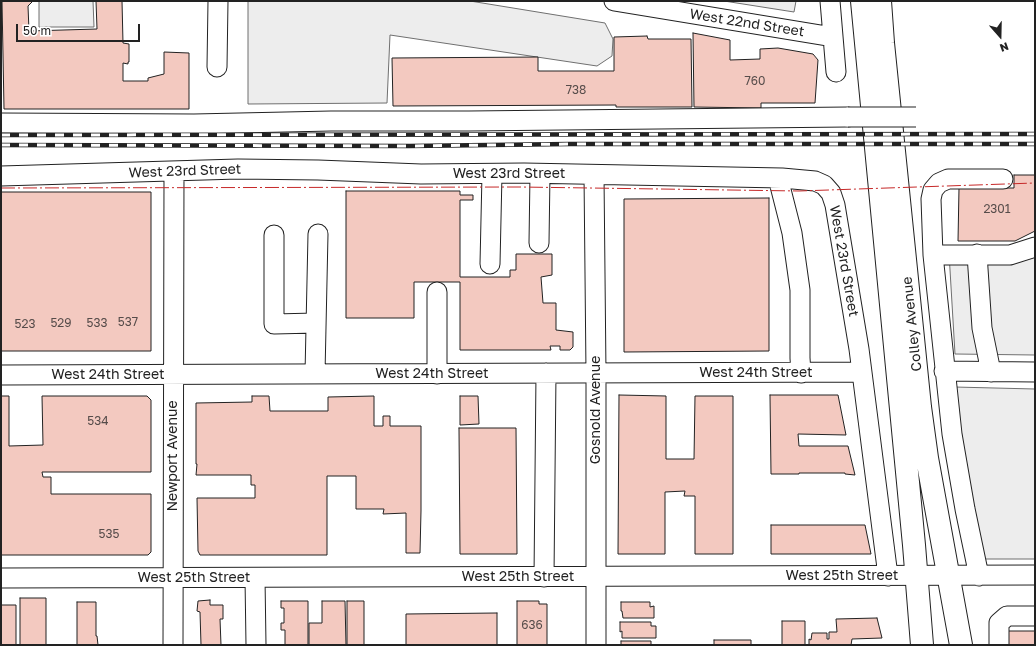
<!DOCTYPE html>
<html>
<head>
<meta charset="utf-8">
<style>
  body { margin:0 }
  #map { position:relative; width:1036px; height:646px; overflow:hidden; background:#fff; font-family:"Golos Text",sans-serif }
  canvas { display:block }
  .frame { position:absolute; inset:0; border:2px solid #222; pointer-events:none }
  .north { position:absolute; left:980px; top:16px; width:40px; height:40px; -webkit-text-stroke:3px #fff; paint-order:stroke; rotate:160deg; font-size:11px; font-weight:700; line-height:16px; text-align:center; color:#222 }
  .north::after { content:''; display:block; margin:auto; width:14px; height:18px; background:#222; clip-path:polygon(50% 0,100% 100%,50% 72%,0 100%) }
  .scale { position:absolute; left:16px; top:24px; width:124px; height:18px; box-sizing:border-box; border:2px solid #222; border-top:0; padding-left:5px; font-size:12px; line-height:14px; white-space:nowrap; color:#222; -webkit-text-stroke:3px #fff; paint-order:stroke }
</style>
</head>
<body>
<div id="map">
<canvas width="1036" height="646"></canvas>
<div class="frame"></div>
<div class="north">N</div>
<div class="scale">50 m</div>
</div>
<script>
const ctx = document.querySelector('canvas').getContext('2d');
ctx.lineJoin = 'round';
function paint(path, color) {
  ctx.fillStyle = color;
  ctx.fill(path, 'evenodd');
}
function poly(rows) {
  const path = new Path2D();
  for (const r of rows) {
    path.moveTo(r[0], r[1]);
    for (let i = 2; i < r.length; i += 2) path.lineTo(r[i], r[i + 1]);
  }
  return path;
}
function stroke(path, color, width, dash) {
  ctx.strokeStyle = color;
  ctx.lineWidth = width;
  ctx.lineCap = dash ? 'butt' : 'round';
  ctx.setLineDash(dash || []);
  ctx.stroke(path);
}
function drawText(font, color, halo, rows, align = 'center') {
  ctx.font = font + ' "Golos Text",sans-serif';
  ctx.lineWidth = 3;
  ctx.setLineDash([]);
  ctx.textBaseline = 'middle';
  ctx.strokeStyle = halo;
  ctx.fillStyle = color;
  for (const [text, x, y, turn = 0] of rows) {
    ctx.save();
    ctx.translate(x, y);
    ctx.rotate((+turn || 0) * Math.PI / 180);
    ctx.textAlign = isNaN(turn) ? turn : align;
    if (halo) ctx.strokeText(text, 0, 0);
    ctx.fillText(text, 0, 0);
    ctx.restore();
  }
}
const parking = poly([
  [39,1,93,1,94,27,39,27,39,1],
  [248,1,470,1,605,23,613,39,612,56,597,66,390,35,387,103,248,104,248,1],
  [724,1,796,1,794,12,724,1],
  [1035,240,1035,355,955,354,949,253,1012,253,1035,240],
  [954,387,1035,389,1035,559,981,559,954,387]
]);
paint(parking, '#ededed');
stroke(parking, '#6f6f6f', 1);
const building = poly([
  [2,1,33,1,28,6,29,31,97,29,96,1,122,1,123,43,129,44,129,62,128,62,128,64,123,63,123,81,148,81,148,78,164,74,164,52,189,53,189,109,4,109,2,1],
  [693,33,730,40,730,60,760,59,760,49,778,48,813,54,818,60,815,103,761,103,761,108,694,107,693,33],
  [647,36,648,39,691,39,692,107,616,107,616,105,393,106,392,58,538,57,538,71,614,71,614,37,647,36],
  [1014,175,1035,175,1035,231,1015,241,958,241,959,188,1014,188,1014,175],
  [346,191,460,191,460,195,473,195,473,200,460,200,460,277,510,277,510,270,516,270,516,254,552,254,552,275,541,277,543,303,556,303,556,330,573,332,573,347,570,350,560,350,560,346,550,346,551,350,460,350,460,282,414,282,414,318,346,318,346,191],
  [1,192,151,192,151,351,1,351,1,192],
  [769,198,769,351,624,352,624,199,769,198],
  [619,395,666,396,666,459,694,459,695,396,733,396,733,554,695,554,695,496,684,496,685,491,665,492,665,554,618,554,619,395],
  [770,395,838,395,846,435,798,434,799,446,848,446,855,475,845,474,845,473,799,473,799,474,771,474,770,395],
  [1,396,9,396,9,446,43,445,42,396,147,396,151,400,151,472,42,472,43,477,51,477,51,494,151,494,151,552,148,555,1,555,1,396],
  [252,396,269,396,270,411,328,411,328,397,374,396,374,426,383,426,383,416,390,416,390,426,421,426,421,511,420,553,406,553,406,513,383,514,384,509,356,509,356,476,327,476,327,555,200,555,198,551,197,498,255,498,255,485,251,485,251,475,196,475,197,464,196,464,196,403,252,402,252,396],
  [460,396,478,396,479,424,460,425,460,396],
  [459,428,516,428,517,554,460,554,459,428],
  [771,525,865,525,871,554,771,554,771,525],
  [20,598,46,598,46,645,20,645,20,598],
  [210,600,210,605,223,605,223,619,220,619,221,645,201,645,200,612,197,611,198,601,210,600],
  [281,601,308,601,308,645,285,645,285,630,281,630,281,623,284,623,284,608,281,608,281,601],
  [322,601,345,601,346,645,309,645,309,623,322,623,322,601],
  [347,601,364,601,364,645,347,645,347,601],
  [517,601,539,601,539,604,547,604,547,645,517,645,517,601],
  [77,602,96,602,96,636,97,636,98,645,77,645,77,602],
  [621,602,650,602,650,607,654,606,654,618,623,618,622,611,621,611,621,602],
  [1,605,16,605,16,645,1,645,1,605],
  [497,613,497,645,406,645,406,614,497,613],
  [877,618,882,638,852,639,851,645,809,645,809,639,811,640,812,633,827,633,827,639,829,639,829,632,837,632,836,619,877,618],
  [782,621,805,621,805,645,782,645,782,621],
  [620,622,651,622,651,626,656,626,656,638,622,638,622,631,620,632,620,622],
  [1003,631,1035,631,1035,645,1003,645,1003,631],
  [714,640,751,640,751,645,714,645,714,640],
  [621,641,651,641,651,645,621,645,621,641]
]);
paint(building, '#f3c9c0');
stroke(building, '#222', 1);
const minor = poly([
  [614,1,833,37],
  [830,1,836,72],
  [217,67,218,1],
  [1,123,194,124,331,121,469,121,848,117],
  [594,175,596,373,596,645],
  [1,176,238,169,318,170,421,174,524,173,782,178,815,181,824,185,831,193,835,205,859,349,888,576],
  [778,178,792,233,800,290,800,358,801,373],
  [274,235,274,324,316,323],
  [539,243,540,174],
  [977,254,982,328,991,372],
  [933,255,1010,255,1035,247],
  [490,264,492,174],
  [437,292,437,374],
  [944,371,1035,372],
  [315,374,318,234],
  [1,375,862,372],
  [979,576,965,509,952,434,933,255,931,199,933,190,939,183,948,179,1003,179],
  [544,577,546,373],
  [1,578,1035,575],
  [255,578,256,645],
  [173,645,174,172],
  [999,645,999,623,1007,616,1035,616]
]);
const major = poly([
  [862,1,914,545,922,645],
  [880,1,883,43,920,407,927,458,961,645]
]);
stroke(minor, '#222', 21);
stroke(major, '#222', 24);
stroke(minor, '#fff', 19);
stroke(major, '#fff', 22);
const rail = poly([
  [1,135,1035,134],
  [1,145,409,146,570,144,1035,144]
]);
stroke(rail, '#222', 4.5);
stroke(rail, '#fff', 3, [9]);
const minorBridge = poly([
  [848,117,916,117]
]);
stroke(minorBridge, '#222', 21, []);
stroke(minorBridge, '#fff', 19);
stroke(poly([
  [1,188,520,187,799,191,1035,183]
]), '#c62828', 1, [14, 3, 2, 3]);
drawText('12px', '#564c4a', null, [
  ["760",755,81],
  ["738",576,90],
  ["2301",997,209],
  ["537",128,322],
  ["529",61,323],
  ["533",97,323],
  ["523",25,324],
  ["534",98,421],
  ["535",109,534],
  ["636",532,625]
]);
drawText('14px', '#222', '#fff', [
  ["West 22nd Street",747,23,9],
  ["West 23rd Street",185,171,-2],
  ["West 23rd Street",509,174],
  ["West 23rd Street",844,261,80],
  ["Colley Avenue",912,324,-96],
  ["West 24th Street",756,373],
  ["West 24th Street",432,374],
  ["West 24th Street",108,375],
  ["Gosnold Avenue",596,410,-90],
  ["Newport Avenue",173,456,-90],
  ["West 25th Street",842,576],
  ["West 25th Street",518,577],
  ["West 25th Street",194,578]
]);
</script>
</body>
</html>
